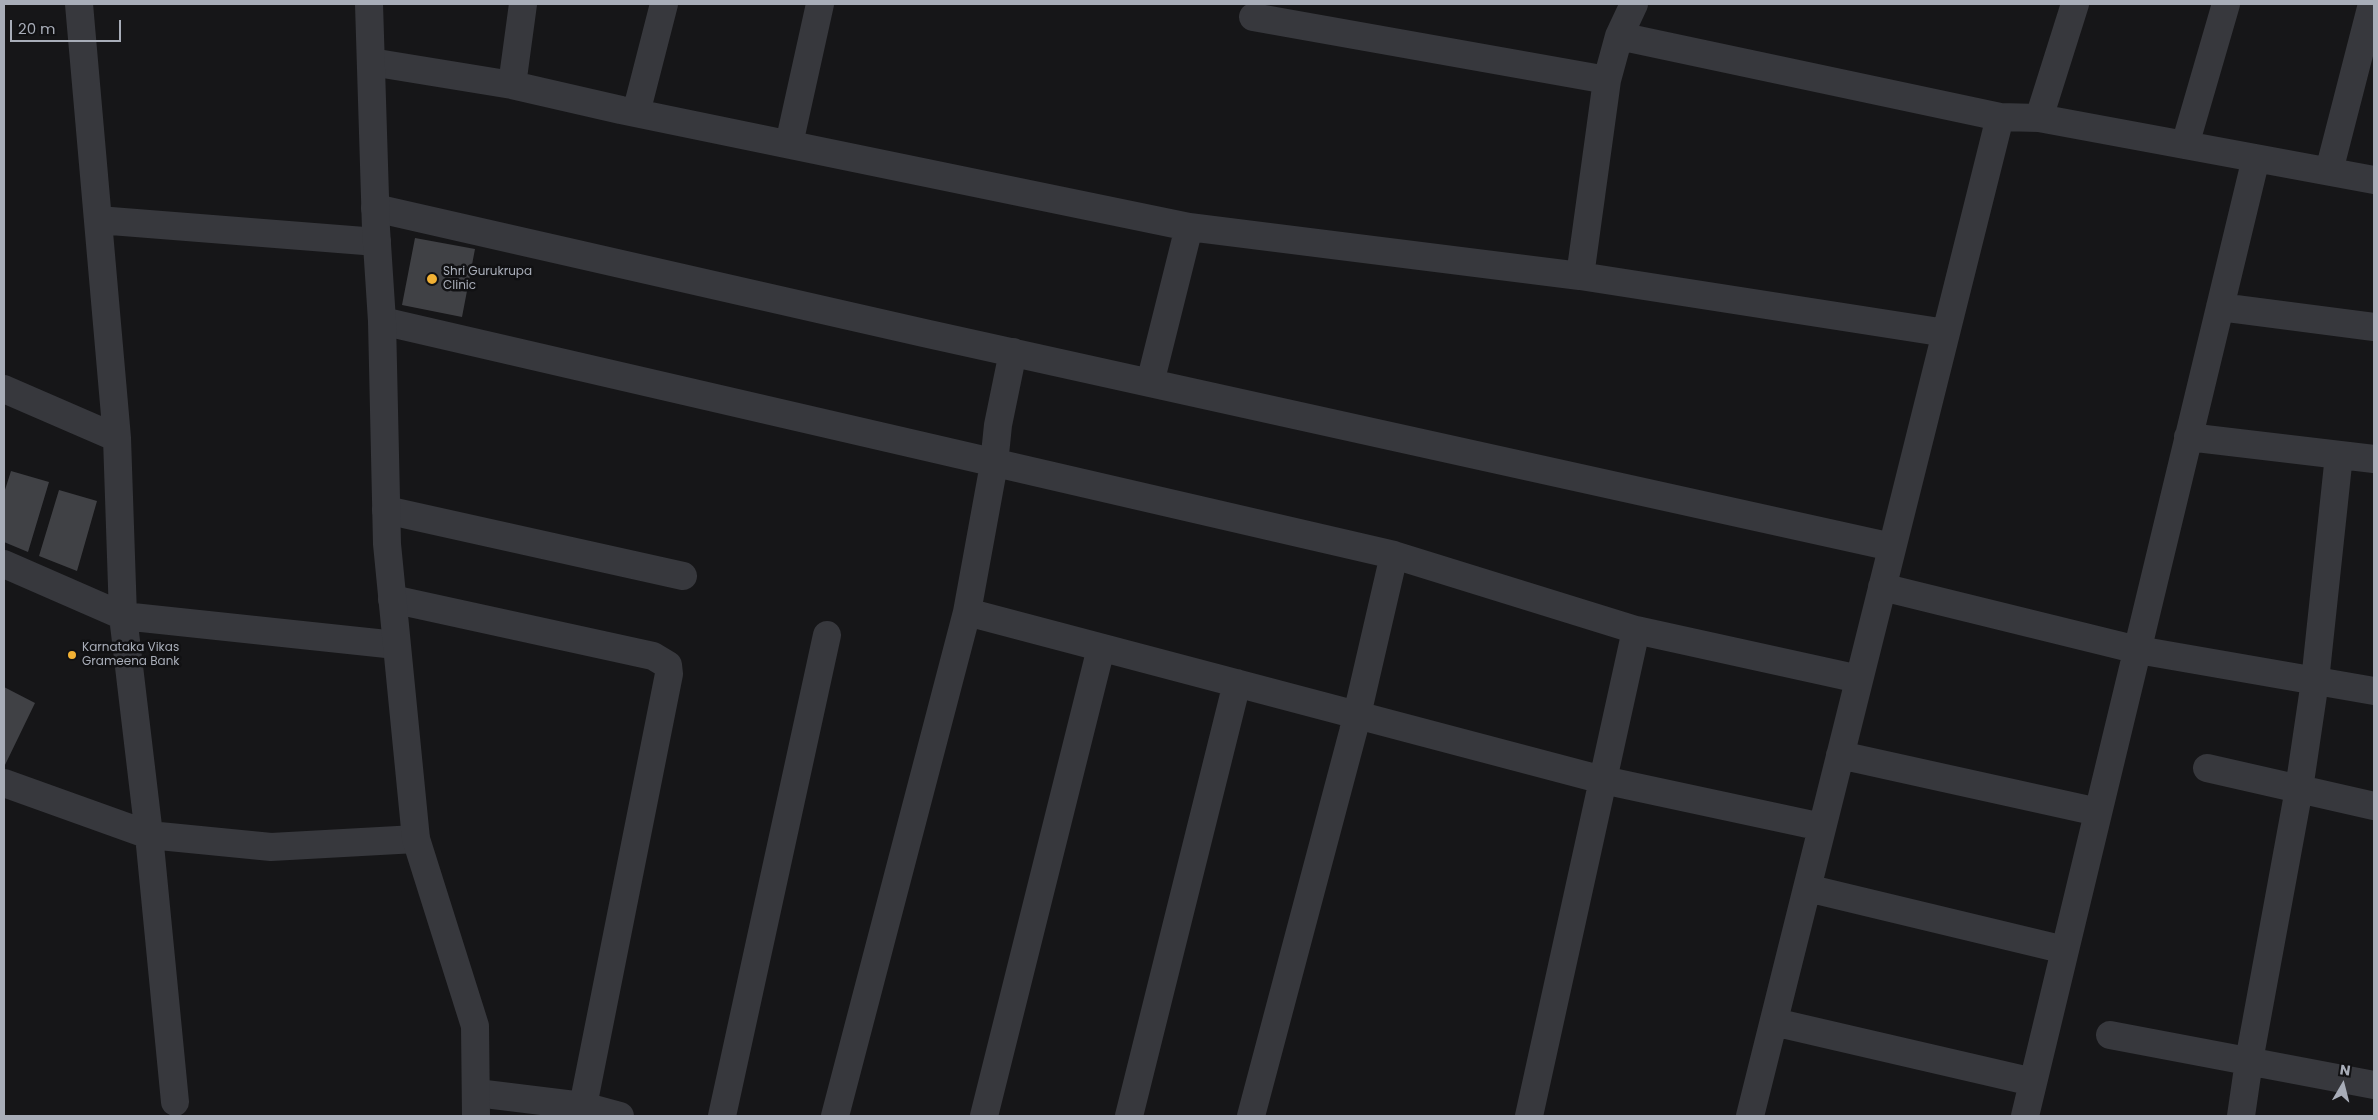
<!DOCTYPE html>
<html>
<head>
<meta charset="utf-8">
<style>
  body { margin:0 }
  #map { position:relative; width:2378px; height:1120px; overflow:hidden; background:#161618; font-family:Poppins,sans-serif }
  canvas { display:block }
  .frame { position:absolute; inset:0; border:5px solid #a8adb8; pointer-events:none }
  .north { position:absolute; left:2318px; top:1060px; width:50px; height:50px; -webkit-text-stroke:4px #111113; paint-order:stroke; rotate:8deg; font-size:14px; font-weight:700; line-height:20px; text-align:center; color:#a8adb8 }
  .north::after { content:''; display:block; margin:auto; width:18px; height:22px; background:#a8adb8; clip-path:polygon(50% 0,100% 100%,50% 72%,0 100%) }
  .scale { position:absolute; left:10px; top:20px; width:111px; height:22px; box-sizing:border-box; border:2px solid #a8adb8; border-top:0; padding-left:6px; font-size:15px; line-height:18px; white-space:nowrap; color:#a8adb8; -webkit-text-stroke:4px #111113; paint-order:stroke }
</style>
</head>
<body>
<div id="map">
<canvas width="2378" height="1120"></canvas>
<div class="frame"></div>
<div class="north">N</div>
<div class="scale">20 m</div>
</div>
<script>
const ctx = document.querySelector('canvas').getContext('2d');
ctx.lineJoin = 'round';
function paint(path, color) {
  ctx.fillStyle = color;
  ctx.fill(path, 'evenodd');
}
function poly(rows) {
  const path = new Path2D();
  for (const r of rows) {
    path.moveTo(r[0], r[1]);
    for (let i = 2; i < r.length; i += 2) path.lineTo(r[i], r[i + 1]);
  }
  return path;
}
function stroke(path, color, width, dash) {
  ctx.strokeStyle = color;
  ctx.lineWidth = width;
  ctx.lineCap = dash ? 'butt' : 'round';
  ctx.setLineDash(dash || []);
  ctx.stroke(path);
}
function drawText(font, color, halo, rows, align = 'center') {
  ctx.font = font + ' Poppins,sans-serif';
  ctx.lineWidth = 5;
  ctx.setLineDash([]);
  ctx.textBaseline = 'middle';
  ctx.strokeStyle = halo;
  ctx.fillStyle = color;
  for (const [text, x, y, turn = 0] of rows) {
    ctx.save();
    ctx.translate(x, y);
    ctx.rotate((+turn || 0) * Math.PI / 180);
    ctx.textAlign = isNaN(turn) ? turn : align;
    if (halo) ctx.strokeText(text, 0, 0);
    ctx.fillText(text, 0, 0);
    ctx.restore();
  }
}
paint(poly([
  [415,238,475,249,462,317,402,305],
  [11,471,49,482,28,552,4,542,4,493],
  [59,490,97,501,77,571,39,556],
  [4,687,35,703,4,767]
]), '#404145');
stroke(poly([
  [79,4,117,438,123,616,149,835,175,1102],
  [1253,17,1607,80],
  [1619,36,1634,4],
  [371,62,512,85,621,110,1189,227],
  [512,85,523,4],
  [636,113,664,4],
  [2039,118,2075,4],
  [789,144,820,4],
  [2185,145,2226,4],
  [2329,171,2372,4],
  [375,208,924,333,1892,547],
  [98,220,377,242],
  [1580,276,1607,80,1619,36,2000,117],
  [2220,307,2374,327],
  [382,321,1394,555,1636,630,1859,679],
  [1150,383,1189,227,1580,276,1946,333],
  [4,389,117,438],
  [2188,437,2374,459],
  [386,510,683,576],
  [4,564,123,616,396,645],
  [1882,587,2138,650,2374,691],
  [392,599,653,656,668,665,669,674,583,1106],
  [967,612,1603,780,1822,827],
  [1840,755,2098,812],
  [2207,768,2374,806],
  [4,783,149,835,271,847,416,839],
  [1807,888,2065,950],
  [1774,1022,2033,1082],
  [2110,1035,2374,1085],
  [477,1093,583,1106,620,1116],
  [722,1116,827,635],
  [835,1116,967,612,994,464,998,425,1013,352],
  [984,1116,1101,648],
  [1129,1116,1237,683],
  [1251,1116,1353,732,1394,555],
  [1529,1116,1636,630],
  [1750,1116,2000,117,2039,118,2374,180],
  [2025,1116,2256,158],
  [2241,1116,2249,1061,2299,789,2315,681,2339,455]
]), '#37383d', 28);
stroke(poly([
  [369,4,376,229,382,321,387,544,416,839,475,1026,476,1116]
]), '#37383d', 28);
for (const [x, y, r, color] of [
  [432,279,6,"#f2b134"],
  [72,655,5,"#f2b134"]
]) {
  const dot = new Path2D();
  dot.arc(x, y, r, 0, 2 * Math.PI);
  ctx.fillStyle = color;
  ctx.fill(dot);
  stroke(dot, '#111113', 2);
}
drawText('12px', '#a8adb8', '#111113', [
  ["Shri Gurukrupa",443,272],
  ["Clinic",443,286],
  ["Karnataka Vikas",82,648],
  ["Grameena Bank",82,662]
], 'left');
</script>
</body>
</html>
